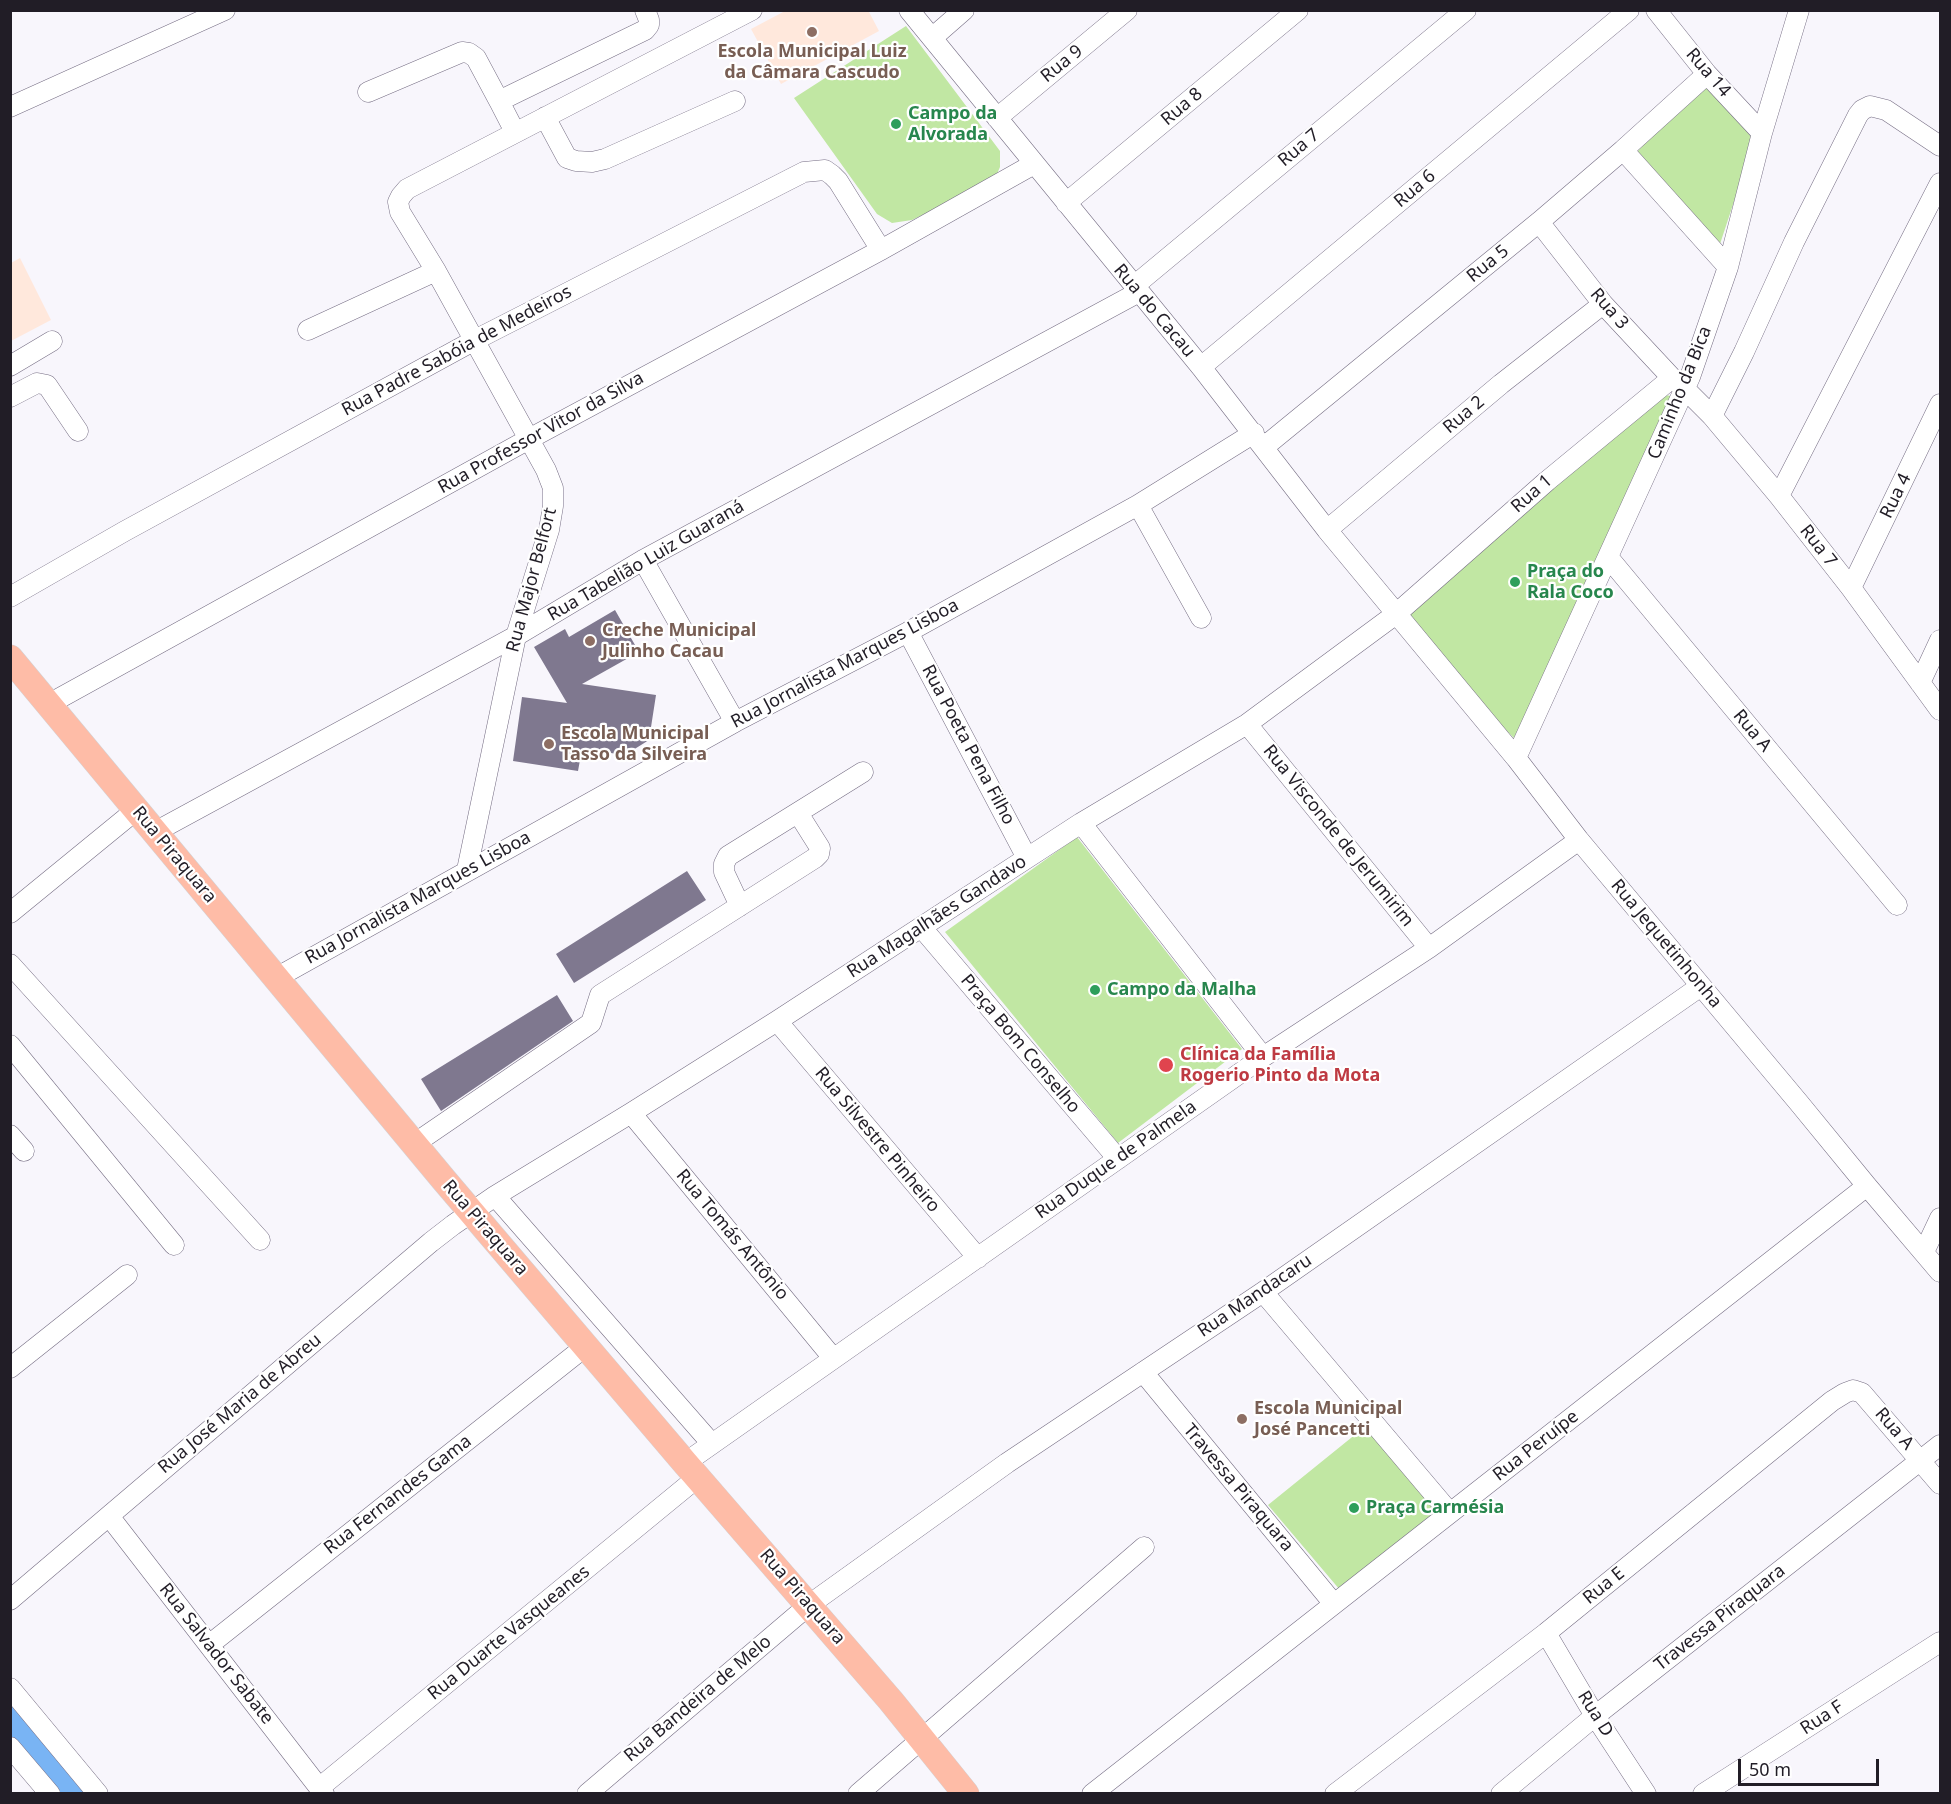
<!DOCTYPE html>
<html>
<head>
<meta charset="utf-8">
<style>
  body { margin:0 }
  #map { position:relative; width:1951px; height:1804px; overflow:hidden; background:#f8f6fc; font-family:"Noto Sans",sans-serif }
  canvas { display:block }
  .frame { position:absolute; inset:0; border:12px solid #211d26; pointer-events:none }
  .scale { position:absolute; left:1738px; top:1759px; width:141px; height:27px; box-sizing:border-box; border:3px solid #211d26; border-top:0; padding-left:8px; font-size:18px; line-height:21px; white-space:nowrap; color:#211d26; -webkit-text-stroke:4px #fff; paint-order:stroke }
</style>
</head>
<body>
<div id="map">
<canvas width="1951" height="1804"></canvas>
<div class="frame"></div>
<div class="scale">50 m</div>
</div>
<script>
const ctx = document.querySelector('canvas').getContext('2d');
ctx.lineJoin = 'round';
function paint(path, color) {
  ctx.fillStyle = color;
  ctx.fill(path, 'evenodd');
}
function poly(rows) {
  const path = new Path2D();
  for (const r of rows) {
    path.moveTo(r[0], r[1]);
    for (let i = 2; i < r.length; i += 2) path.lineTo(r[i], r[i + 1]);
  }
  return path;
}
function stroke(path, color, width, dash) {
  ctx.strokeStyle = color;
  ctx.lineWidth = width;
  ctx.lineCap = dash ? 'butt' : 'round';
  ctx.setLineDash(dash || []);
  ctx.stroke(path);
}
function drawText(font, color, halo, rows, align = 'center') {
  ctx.font = font + ' "Noto Sans",sans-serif';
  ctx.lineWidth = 4.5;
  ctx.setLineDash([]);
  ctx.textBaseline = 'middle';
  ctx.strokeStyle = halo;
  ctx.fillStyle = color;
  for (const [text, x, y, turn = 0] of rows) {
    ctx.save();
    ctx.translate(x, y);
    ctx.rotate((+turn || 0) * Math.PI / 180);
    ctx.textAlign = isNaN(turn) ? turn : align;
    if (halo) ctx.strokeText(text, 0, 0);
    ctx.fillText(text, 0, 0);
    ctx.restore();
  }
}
paint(poly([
  [868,10,879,31,781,84,751,29,785,11],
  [20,258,51,320,11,341,11,263]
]), '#ffe8dc');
paint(poly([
  [906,26,1000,151,1000,167,994,181,912,220,892,223,877,214,794,98],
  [1706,80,1755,138,1719,247,1632,157],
  [1660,395,1676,396,1606,550,1514,738,1467,693,1402,614],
  [1077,837,1242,1049,1118,1143,945,932],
  [1367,1425,1441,1511,1340,1590,1268,1505]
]), '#c1e7a3');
stroke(poly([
  [10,1718,74,1794]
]), '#79b4f4', 33);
paint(poly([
  [615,610,639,652,582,684,656,695,649,740,625,755,582,749,578,771,513,761,522,697,567,703,534,647,565,629,569,637],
  [687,871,706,900,574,983,556,954],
  [557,995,573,1021,441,1111,421,1079]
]), '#7f788f');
const minor = poly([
  [909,10,1201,367,1327,530,1516,758,1579,840,1799,1103,1867,1186,1940,1272],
  [1656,10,1707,74,1762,133],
  [932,38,964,10],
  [368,92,462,52,469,53,476,58,499,101],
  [10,107,225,10],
  [545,117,567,158,576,161,592,162,605,159,735,101],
  [997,118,1127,10],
  [515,132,499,101,645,30,649,25,649,20,645,10],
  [1623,150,1728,267],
  [1066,203,1298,10],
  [1539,222,1603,304,1672,378,1685,389,1712,416,1779,496,1851,588,1940,710],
  [436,271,546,470,553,488,553,506,549,530,516,636,467,870],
  [1134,286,1466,10],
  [308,330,436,271,400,212,398,202,401,196,407,189,752,10],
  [10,366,52,341],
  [1201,367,1629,10],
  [10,397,37,383,47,385,78,431],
  [1712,416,1744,352,1794,242,1858,115,1862,110,1870,106,1886,110,1940,146],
  [1264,447,1539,222,1623,150,1707,74],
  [1779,496,1940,183],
  [1138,505,1201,618],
  [1327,530,1501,384,1603,304],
  [1608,557,1897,905],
  [643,560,735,722],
  [1851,588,1940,404],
  [10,597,125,531,475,340,804,172,825,170,832,175,838,181,881,250],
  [908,632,1027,858],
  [1920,683,1940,640],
  [49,704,529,439,881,250,1034,164],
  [1247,724,1429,948],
  [1516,758,1690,377,1728,267,1762,133,1799,10],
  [1081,823,1263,1057],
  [155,832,516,636,643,560,1139,292],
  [740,906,724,872,724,864,728,856,863,772],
  [10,913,136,810],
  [922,928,1118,1159],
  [10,964,260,1240],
  [276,978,735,722,908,632,1138,505,1254,433],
  [777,1021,978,1258],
  [10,1045,174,1245],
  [631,1113,833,1358],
  [10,1135,24,1151],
  [414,1144,591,1023,600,995,815,858,819,854,820,848,798,813],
  [495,1196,712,1444],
  [1924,1252,1940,1218],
  [1263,1292,1450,1513],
  [10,1368,127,1275],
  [1143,1372,1334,1604],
  [685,1463,1263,1057,1429,948,1579,840],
  [109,1516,324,1794],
  [10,1600,431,1242,453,1225,495,1196,631,1113,777,1021,1081,823,1247,724,1396,614,1547,481,1672,378],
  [1546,1633,1595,1716,1646,1794],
  [209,1645,586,1346],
  [10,1688,98,1794],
  [10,1747,50,1794],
  [319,1788,698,1477],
  [587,1794,809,1605,1007,1463,1263,1292,1701,986],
  [858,1794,1144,1547],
  [1092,1794,1867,1186],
  [1335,1794,1546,1633,1832,1401,1845,1393,1853,1390,1862,1393,1940,1484],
  [1501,1794,1595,1716,1940,1445],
  [1703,1794,1940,1642]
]);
const major = poly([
  [10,658,444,1180,685,1463,891,1701,966,1794]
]);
stroke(minor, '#756d83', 21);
stroke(major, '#d3d2d4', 27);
stroke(minor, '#fff', 20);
stroke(major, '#febca7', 26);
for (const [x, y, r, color] of [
  [812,32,6,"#8d6e63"],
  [896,124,6,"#2e9e5b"],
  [1515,582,6,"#2e9e5b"],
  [590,641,6,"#8d6e63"],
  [549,744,6,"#8d6e63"],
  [1095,990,6,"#2e9e5b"],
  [1166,1065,8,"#e0444e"],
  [1242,1419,6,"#8d6e63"],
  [1354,1508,6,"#2e9e5b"]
]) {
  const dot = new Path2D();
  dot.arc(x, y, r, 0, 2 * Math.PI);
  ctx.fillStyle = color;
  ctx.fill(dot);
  stroke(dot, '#fff', 2);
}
drawText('bold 18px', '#785e54', '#fff', [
  ["Escola Municipal Luiz",812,52,"center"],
  ["da Câmara Cascudo",812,73,"center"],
  ["Creche Municipal",602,631],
  ["Julinho Cacau",602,652],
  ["Escola Municipal",561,734],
  ["Tasso da Silveira",561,755],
  ["Escola Municipal",1254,1409],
  ["José Pancetti",1254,1430]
], 'left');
drawText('18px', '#211d26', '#fff', [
  ["Rua 9",1062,64,-39],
  ["Rua 14",1708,73,49],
  ["Rua 8",1182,107,-40],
  ["Rua 7",1299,148,-40],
  ["Rua 6",1415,189,-40],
  ["Rua 5",1488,264,-39],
  ["Rua 3",1609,309,49],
  ["Rua do Cacau",1154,311,50],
  ["Rua Padre Sabóia de Medeiros",457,351,-28],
  ["Caminho da Bica",1680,393,-68],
  ["Rua 2",1464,415,-40],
  ["Rua Professor Vitor da Silva",541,433,-29],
  ["Rua 1",1532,494,-41],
  ["Rua 4",1896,496,-64],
  ["Rua 7",1818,546,52],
  ["Rua Tabelião Luiz Guaraná",646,561,-30],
  ["Rua Major Belfort",532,580,-75],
  ["Rua Jornalista Marques Lisboa",845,664,-28],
  ["Rua A",1752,731,50],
  ["Rua Poeta Pena Filho",968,745,62],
  ["Rua Visconde de Jerumirim",1338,836,51],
  ["Rua Piraquara",174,855,50],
  ["Rua Jornalista Marques Lisboa",418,898,-29],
  ["Rua Magalhães Gandavo",937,917,-33],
  ["Rua Jequetinhonha",1666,944,50],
  ["Praça Bom Conselho",1020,1044,50],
  ["Rua Silvestre Pinheiro",877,1140,50],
  ["Rua Duque de Palmela",1116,1160,-35],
  ["Rua Piraquara",485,1228,49],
  ["Rua Tomás Antônio",732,1235,50],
  ["Rua Mandacaru",1255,1296,-34],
  ["Rua José Maria de Abreu",240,1404,-40],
  ["Rua A",1894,1429,49],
  ["Rua Peruípe",1536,1446,-38],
  ["Travessa Piraquara",1238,1488,50],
  ["Rua Fernandes Gama",398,1495,-38],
  ["Rua E",1604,1586,-39],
  ["Rua Piraquara",802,1597,49],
  ["Travessa Piraquara",1720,1618,-38],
  ["Rua Duarte Vasqueanes",509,1633,-39],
  ["Rua Salvador Sabate",216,1654,52],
  ["Rua Bandeira de Melo",698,1699,-40],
  ["Rua D",1595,1714,58],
  ["Rua F",1822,1718,-33]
]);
drawText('bold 18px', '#27864d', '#fff', [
  ["Campo da",908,114],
  ["Alvorada",908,135],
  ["Praça do",1527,572],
  ["Rala Coco",1527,593],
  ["Campo da Malha",1107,990],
  ["Praça Carmésia",1366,1508]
], 'left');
drawText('bold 18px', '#be3a42', '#fff', [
  ["Clínica da Família",1180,1055],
  ["Rogerio Pinto da Mota",1180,1076]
], 'left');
</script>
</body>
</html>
